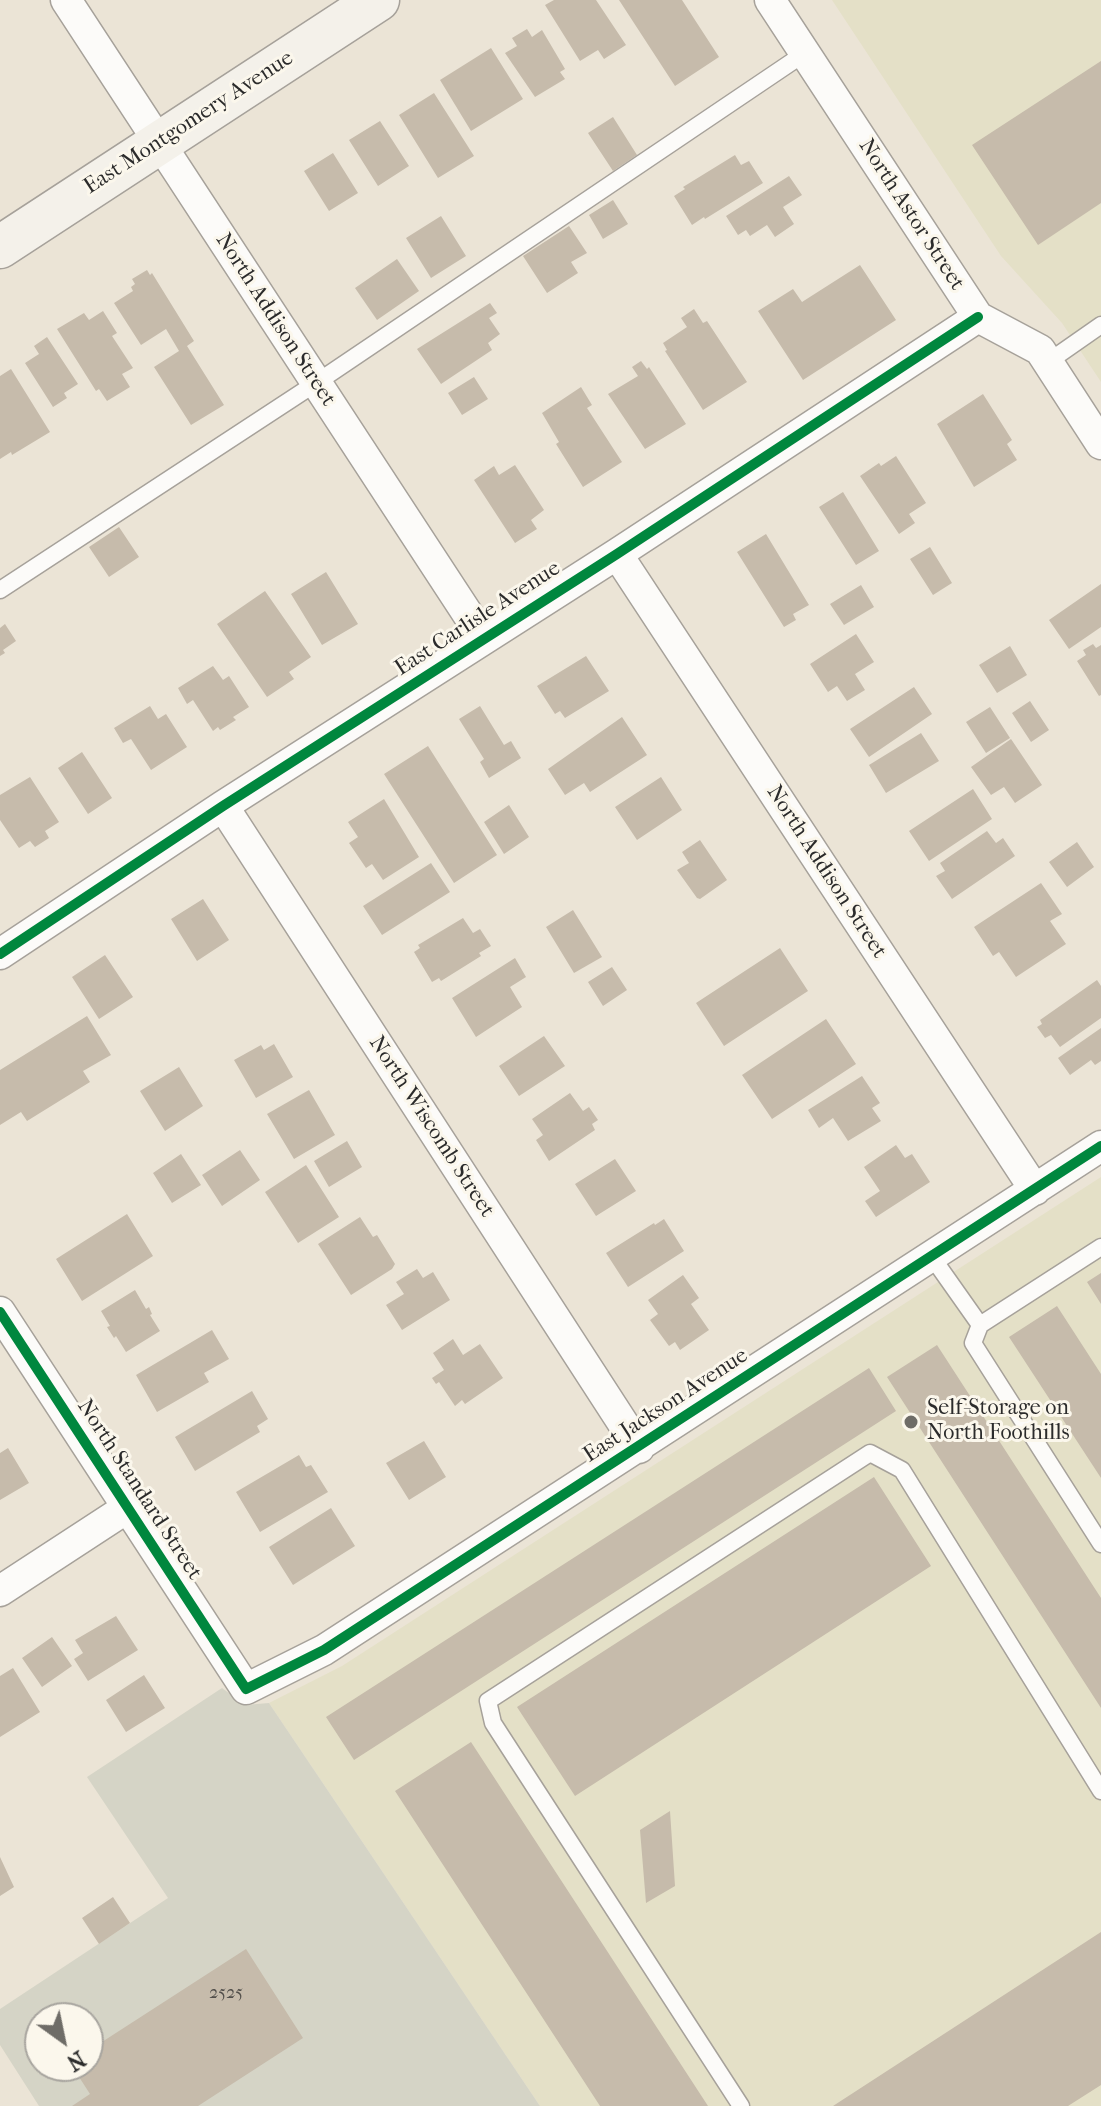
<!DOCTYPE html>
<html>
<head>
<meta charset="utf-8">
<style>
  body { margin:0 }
  #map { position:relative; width:1101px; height:2106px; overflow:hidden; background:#ebe4d6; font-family:"IM FELL French Canon",serif }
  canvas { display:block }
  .north { position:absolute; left:24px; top:2002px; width:80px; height:80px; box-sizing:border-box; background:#fbf7ec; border:2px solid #a8a59f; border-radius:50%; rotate:147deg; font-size:22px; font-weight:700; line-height:32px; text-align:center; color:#2b2b2b }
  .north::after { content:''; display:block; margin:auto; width:28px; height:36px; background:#6e6c67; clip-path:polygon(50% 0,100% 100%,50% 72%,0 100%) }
</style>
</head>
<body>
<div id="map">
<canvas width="1101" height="2106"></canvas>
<div class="north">N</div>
</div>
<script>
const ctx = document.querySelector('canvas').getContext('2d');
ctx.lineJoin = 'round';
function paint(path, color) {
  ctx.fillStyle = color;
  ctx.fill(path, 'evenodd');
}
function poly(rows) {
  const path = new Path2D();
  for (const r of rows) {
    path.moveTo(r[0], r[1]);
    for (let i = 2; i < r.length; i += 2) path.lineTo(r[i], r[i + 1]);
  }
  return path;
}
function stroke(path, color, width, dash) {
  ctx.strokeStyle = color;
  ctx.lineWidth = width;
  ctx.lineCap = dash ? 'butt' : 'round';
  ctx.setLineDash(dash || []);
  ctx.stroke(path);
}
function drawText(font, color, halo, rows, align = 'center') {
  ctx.font = font + ' "IM FELL French Canon",serif';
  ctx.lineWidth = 6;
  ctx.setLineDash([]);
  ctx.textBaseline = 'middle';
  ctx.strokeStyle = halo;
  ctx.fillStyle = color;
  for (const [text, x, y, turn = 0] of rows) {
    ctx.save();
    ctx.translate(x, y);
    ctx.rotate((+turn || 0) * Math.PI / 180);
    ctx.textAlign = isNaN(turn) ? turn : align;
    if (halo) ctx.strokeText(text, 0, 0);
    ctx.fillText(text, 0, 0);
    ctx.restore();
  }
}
paint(poly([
  [832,0,1101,0,1101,382,1062,323,1001,256],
  [1101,1177,1101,2106,540,2106,269,1703,342,1666]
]), '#e4e0c7');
paint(poly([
  [222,1688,245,1705,269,1703,540,2106,39,2106,0,2045,0,2009,168,1898,87,1777],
  [40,2018,88,2018,88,2066,40,2066]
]), '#d5d4c6');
paint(poly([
  [554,0,596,0,626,45,604,59,598,50,580,61,545,5],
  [619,0,682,0,719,57,675,86],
  [527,29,532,37,542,30,565,69,560,72,565,79,535,97,505,53,517,46,512,38],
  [491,48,523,99,471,131,440,80],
  [1101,61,1101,203,1038,245,972,145],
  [434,93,474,156,438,178,399,115],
  [613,117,637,155,613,171,588,133],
  [380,121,409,166,378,186,349,140],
  [333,153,358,193,329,211,304,171],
  [735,155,741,165,749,161,763,183,705,219,704,217,692,225,674,196,685,189,683,187],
  [789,176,802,195,783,207,794,224,775,237,767,225,750,236,746,230,738,235,726,216],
  [613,200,628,224,603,239,589,215],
  [441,216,466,256,431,278,406,238],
  [569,226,587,253,571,262,578,273,547,293,523,256],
  [397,259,419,291,377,320,355,288],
  [860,265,896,320,803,380,758,311,793,289,802,302],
  [147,270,150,275,152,273,194,341,187,346,224,405,191,425,154,367,179,351,166,329,141,345,114,303,133,291,131,287,135,284,132,279],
  [490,303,497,313,489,318,500,334,488,343,492,350,441,384,417,349],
  [694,309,703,323,707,321,747,382,703,410,665,351,667,350,663,343,687,327,681,318],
  [103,311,117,333,112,336,133,368,122,374,130,387,107,401,99,389,96,391,57,329,84,313,89,320],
  [47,337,78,384,64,393,67,398,53,407,25,363,39,354,34,346],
  [641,361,647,369,649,367,686,424,645,449,608,394,638,376,632,367],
  [11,369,50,432,12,455,11,452,0,459,0,376],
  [474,377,488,399,462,415,448,393],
  [581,387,592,405,587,408,622,462,583,487,556,444,559,442,542,413],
  [983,394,1012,440,1007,444,1017,460,974,487,937,424],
  [896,456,926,503,909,514,915,523,899,534,860,476,879,463,881,466],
  [515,465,544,510,531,520,537,529,515,543,474,480,494,466,499,475],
  [843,492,879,551,856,565,819,507],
  [119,527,139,557,109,577,89,547],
  [766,534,809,605,793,614,796,620,784,627,737,552],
  [930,547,952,583,933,595,910,559],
  [326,572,358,624,322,645,291,594],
  [1101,584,1101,627,1069,649,1049,620],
  [861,585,874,607,844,625,830,604],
  [265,591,311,657,289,672,294,679,267,697,217,624],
  [5,624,16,641,3,650,5,653,0,656,0,628],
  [856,634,874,662,855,674,865,690,847,701,837,686,828,692,810,664],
  [1093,644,1096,648,1101,645,1101,695,1099,696,1077,661,1086,655,1083,650],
  [1010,646,1027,675,997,693,979,665],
  [586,656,609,691,565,718,560,711,555,714,537,686],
  [213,666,223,680,229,676,249,707,233,717,236,720,220,730,218,727,213,731,193,700,187,704,178,688],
  [914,687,932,714,869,757,850,729],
  [1030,701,1049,730,1031,742,1012,713],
  [150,706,158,719,166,714,187,747,151,770,131,739,123,743,114,728],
  [480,706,504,745,511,741,521,758,489,778,480,762,484,759,459,719],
  [990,707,1010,738,986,753,966,722],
  [622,717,647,755,590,792,584,783,565,795,548,769],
  [921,733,939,761,886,793,869,765],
  [1011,739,1042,785,1015,803,1004,787,991,795,971,767],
  [428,746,497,855,454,883,384,774],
  [82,752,112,798,88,814,58,768],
  [30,777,59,822,45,831,49,838,35,847,30,841,19,848,0,820,0,795],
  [661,777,682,810,637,840,615,807],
  [973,789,992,819,929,861,909,831],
  [384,799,419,857,383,880,372,864,366,868,349,843,358,837,348,822],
  [509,805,529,837,504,854,484,822],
  [987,831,996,843,1003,838,1015,856,952,899,936,876,945,871,940,863],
  [700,840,727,880,700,899,697,898,677,870,689,863,682,852],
  [1077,842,1094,867,1067,887,1049,862],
  [431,863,450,892,382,935,363,906],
  [1041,883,1062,914,1050,921,1066,944,1016,977,999,952,993,956,974,927],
  [203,899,229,940,197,961,171,919],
  [573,910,602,957,574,973,546,927],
  [463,918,473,933,480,929,491,946,479,953,481,956,441,981,439,978,432,982,414,952,420,948,418,945],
  [780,948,808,991,724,1046,696,1003],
  [105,955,133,997,99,1019,72,977],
  [515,958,526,977,510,987,522,1007,476,1037,452,998],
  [612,967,627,990,603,1006,588,982],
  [1097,980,1101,986,1101,1018,1060,1047,1051,1035,1045,1038,1037,1027,1042,1024,1040,1020],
  [87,1016,111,1055,83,1071,90,1082,27,1121,21,1112,0,1125,0,1070],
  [826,1019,856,1064,772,1119,742,1075],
  [1101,1028,1101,1061,1095,1065,1091,1060,1070,1075,1058,1058],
  [544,1036,565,1066,519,1096,499,1066],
  [274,1044,293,1077,256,1098,234,1060,261,1045,264,1050],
  [179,1067,203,1106,165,1131,140,1091],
  [862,1076,880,1103,872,1108,881,1121,848,1141,833,1118,819,1128,808,1110],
  [309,1090,335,1135,294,1159,267,1114],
  [570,1093,583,1111,589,1107,598,1120,592,1124,595,1130,549,1161,536,1140,543,1135,532,1119],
  [347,1141,362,1167,329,1187,314,1161],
  [896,1145,905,1158,912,1154,930,1182,876,1217,865,1201,880,1191,864,1167],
  [240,1150,260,1180,222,1206,202,1175],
  [181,1154,201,1185,172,1203,153,1173],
  [615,1159,636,1191,596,1216,575,1184],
  [306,1165,339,1217,298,1243,265,1192],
  [127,1214,153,1256,82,1301,56,1259],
  [360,1217,373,1237,377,1235,395,1264,392,1269,351,1295,318,1244],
  [664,1219,684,1251,628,1287,606,1253,654,1223,655,1225],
  [417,1269,423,1278,433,1272,450,1300,402,1330,386,1305,404,1294,396,1282],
  [1101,1273,1101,1304,1087,1282],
  [683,1275,699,1298,691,1304,709,1330,680,1350,675,1342,669,1346,650,1320,658,1314,648,1300],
  [135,1290,146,1309,149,1307,152,1314,150,1315,160,1331,126,1352,116,1336,114,1338,107,1327,110,1326,101,1311],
  [1057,1306,1101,1374,1101,1478,1009,1337],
  [212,1330,229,1359,204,1373,209,1382,157,1412,136,1375],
  [453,1339,463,1355,480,1344,503,1378,465,1404,462,1400,455,1406,439,1382,436,1384,432,1378,444,1370,433,1353],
  [937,1345,1101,1598,1101,1708,887,1377],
  [869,1368,896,1411,354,1760,326,1717],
  [252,1391,268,1419,257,1426,260,1432,195,1471,175,1437],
  [424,1441,446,1477,409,1500,386,1463],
  [8,1448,29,1483,0,1500,0,1453],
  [299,1455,306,1467,311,1465,328,1492,260,1532,236,1492],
  [874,1477,931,1566,575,1796,517,1707],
  [331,1508,355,1546,293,1585,269,1547],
  [116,1616,138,1650,88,1681,74,1659,83,1653,75,1640],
  [52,1637,72,1666,42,1687,22,1658],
  [13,1668,40,1712,0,1737,0,1676],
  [144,1675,165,1708,126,1732,106,1700],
  [471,1742,708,2106,600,2106,395,1791],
  [670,1811,675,1886,646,1903,640,1830],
  [0,1857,14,1887,0,1896],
  [113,1897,130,1923,99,1944,82,1918],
  [1101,1932,1101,2085,1068,2106,833,2106],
  [246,1949,303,2038,198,2106,72,2106,90,2094,72,2066,88,2066,88,2051]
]), '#c6bbab');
const lane = poly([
  [1048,362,1101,325],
  [0,590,316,383,805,53],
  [932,1257,980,1325,973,1343,1101,1544],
  [980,1325,1101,1247],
  [741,2106,493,1723,488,1701,870,1453,902,1470,1101,1791]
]);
const street = poly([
  [66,0,484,639],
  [770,0,978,317,1040,350,1101,444],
  [617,554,1035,1190],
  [223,806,639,1448],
  [0,954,223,806,617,554,978,317],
  [0,1312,246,1689,324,1650,1101,1146],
  [0,1591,127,1508]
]);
const secondary = poly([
  [0,247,378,0]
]);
stroke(lane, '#a6a19a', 19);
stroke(street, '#a6a19a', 33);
stroke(secondary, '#a6a19a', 45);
stroke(lane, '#fcfbf9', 16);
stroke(street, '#fcfbf9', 30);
stroke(secondary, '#f4f1ea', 42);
stroke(poly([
  [0,954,223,806,617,554,978,317],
  [0,1312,246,1689,324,1650,1101,1146]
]), '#00873e', 10);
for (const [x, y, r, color] of [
  [911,1422,8,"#6e6c67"]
]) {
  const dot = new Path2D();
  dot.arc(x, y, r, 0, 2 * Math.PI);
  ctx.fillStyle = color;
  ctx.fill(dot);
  stroke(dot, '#fbf7ec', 3);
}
drawText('18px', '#524f4b', null, [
  ["2525",226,1994]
]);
drawText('22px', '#2b2b2b', '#fbf7ec', [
  ["East Montgomery Avenue",189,123,-33],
  ["North Astor Street",911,215,57],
  ["North Addison Street",275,320,57],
  ["East Carlisle Avenue",478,619,-33],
  ["North Addison Street",826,872,57],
  ["North Wiscomb Street",431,1127,57],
  ["East Jackson Avenue",666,1406,-33],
  ["North Standard Street",139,1490,57]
]);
drawText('22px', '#2b2b2b', '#fbf7ec', [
  ["Self-Storage on",927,1409],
  ["North Foothills",927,1434]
], 'left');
</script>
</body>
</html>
